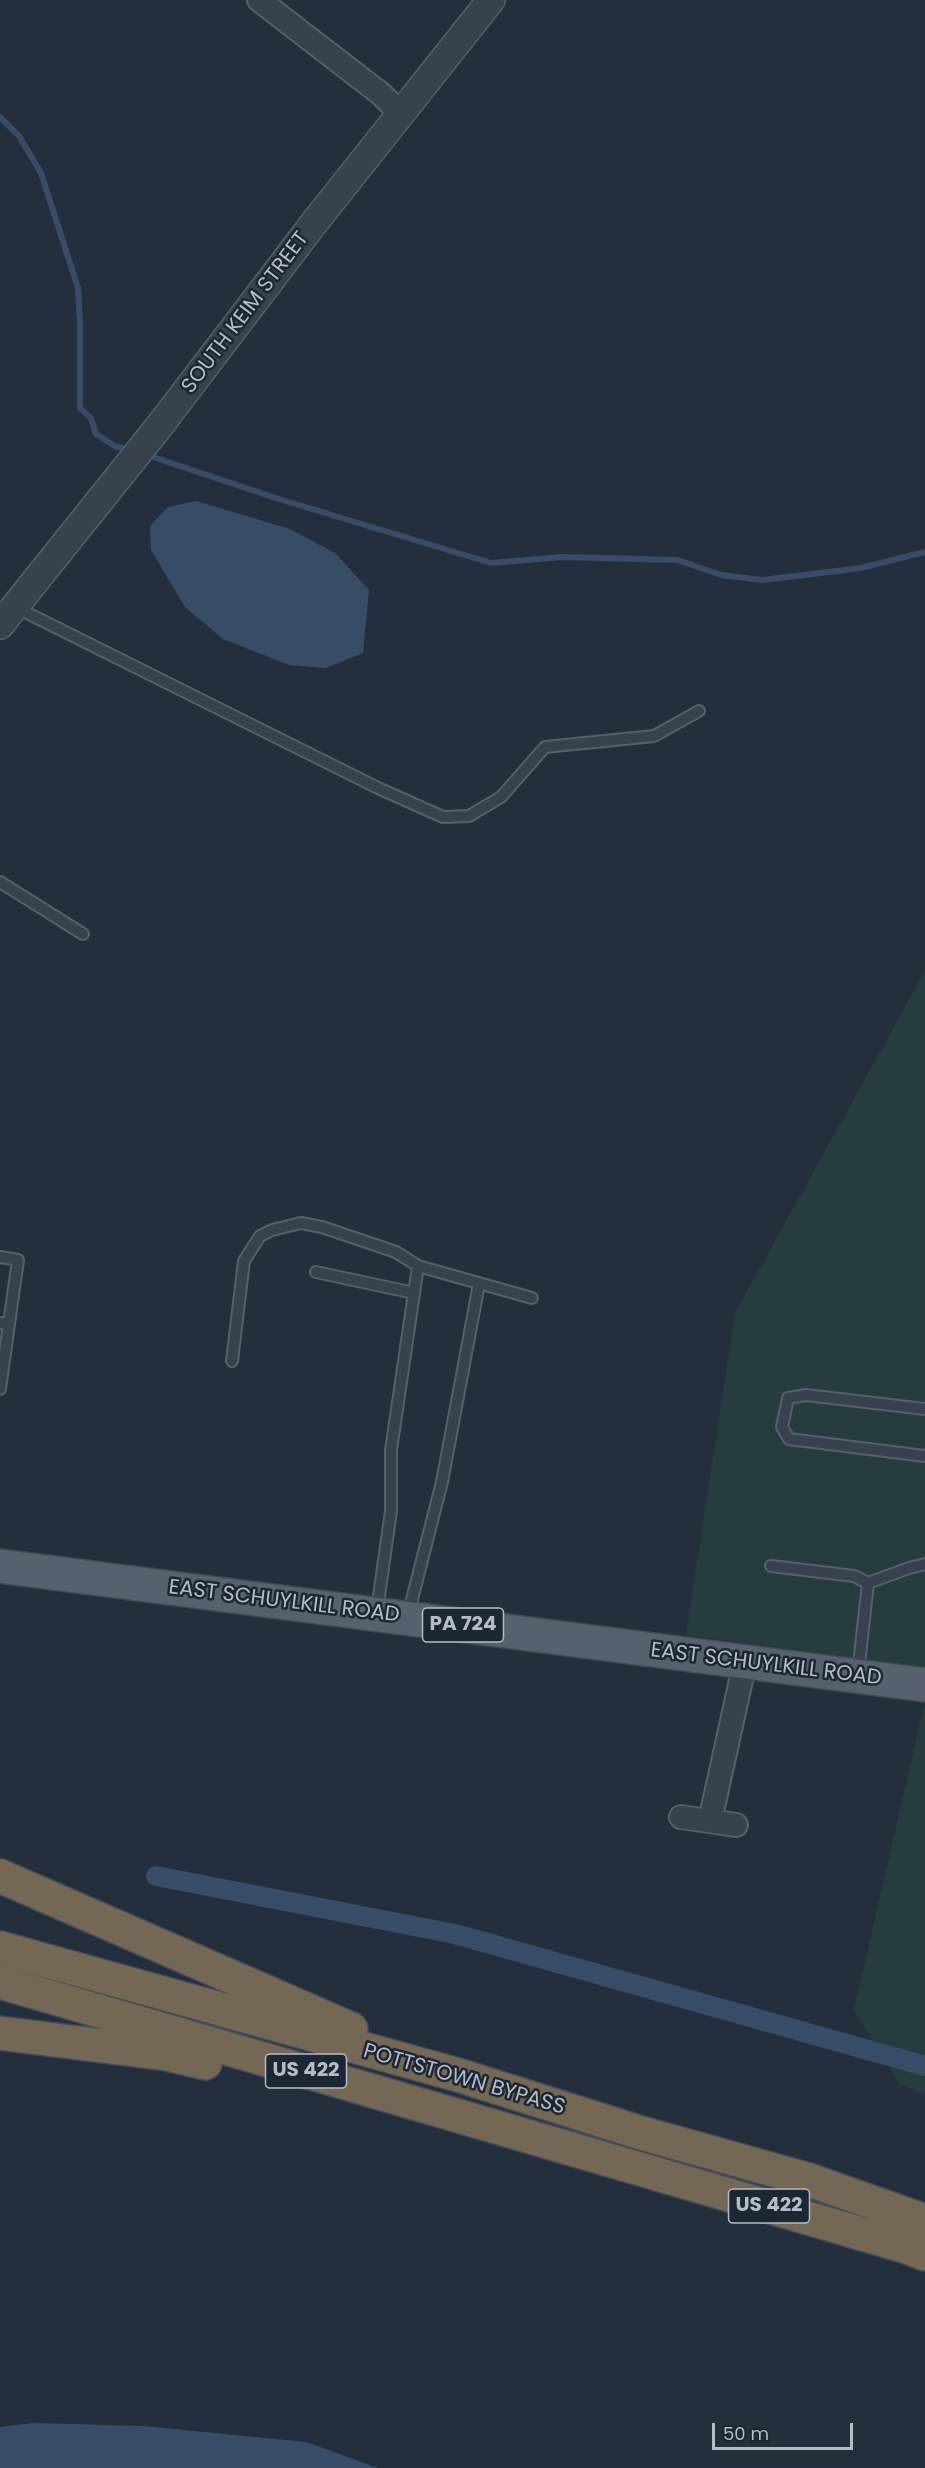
<!DOCTYPE html>
<html>
<head>
<meta charset="utf-8">
<style>
  body { margin:0 }
  #map { position:relative; width:925px; height:2468px; overflow:hidden; background:#242f3e; font-family:Poppins,sans-serif }
  canvas { display:block }
  .scale { position:absolute; left:712px; top:2423px; width:141px; height:27px; box-sizing:border-box; border:3px solid #b4bcc9; border-top:0; padding-left:8px; font-size:18px; line-height:21px; white-space:nowrap; color:#b4bcc9; -webkit-text-stroke:4px #1d2633; paint-order:stroke }
</style>
</head>
<body>
<div id="map">
<canvas width="925" height="2468"></canvas>
<div class="scale">50 m</div>
</div>
<script>
const ctx = document.querySelector('canvas').getContext('2d');
ctx.lineJoin = 'round';
function paint(path, color) {
  ctx.fillStyle = color;
  ctx.fill(path, 'evenodd');
}
function poly(rows) {
  const path = new Path2D();
  for (const r of rows) {
    path.moveTo(r[0], r[1]);
    for (let i = 2; i < r.length; i += 2) path.lineTo(r[i], r[i + 1]);
  }
  return path;
}
function stroke(path, color, width, dash) {
  ctx.strokeStyle = color;
  ctx.lineWidth = width;
  ctx.lineCap = dash ? 'butt' : 'round';
  ctx.setLineDash(dash || []);
  ctx.stroke(path);
}
function drawText(font, color, halo, rows, align = 'center') {
  ctx.font = font + ' Poppins,sans-serif';
  ctx.lineWidth = 5;
  ctx.setLineDash([]);
  ctx.textBaseline = 'middle';
  ctx.strokeStyle = halo;
  ctx.fillStyle = color;
  for (const [text, x, y, turn = 0] of rows) {
    ctx.save();
    ctx.translate(x, y);
    ctx.rotate((+turn || 0) * Math.PI / 180);
    ctx.textAlign = isNaN(turn) ? turn : align;
    if (halo) ctx.strokeText(text, 0, 0);
    ctx.fillText(text, 0, 0);
    ctx.restore();
  }
}
paint(poly([
  [925,971,925,1668,686,1635,735,1313],
  [925,1701,925,2094,900,2085,854,2010]
]), '#263c3f');
paint(poly([
  [196,501,290,529,335,553,369,590,363,653,326,668,289,665,223,639,185,607,151,550,150,526,168,507],
  [33,2423,143,2426,306,2442,378,2468,0,2468,0,2427]
]), '#394c67');
stroke(poly([
  [0,117,19,136,41,173,78,288,80,322,80,408,91,418,96,434,116,447,132,449],
  [147,455,279,499,491,563,562,557,678,560,721,575,763,580,861,568,925,552]
]), '#394c67', 6);
stroke(poly([
  [156,1876,455,1934,925,2066]
]), '#394c67', 20);
const service = poly([
  [15,607,378,788,443,817,469,816,501,797,545,747,654,736,699,711],
  [0,882,83,934],
  [0,1257,18,1260,9,1324,0,1323],
  [316,1272,414,1293],
  [232,1361,244,1261,260,1236,272,1230,301,1223,322,1227,396,1252,418,1266],
  [0,1389,9,1324],
  [925,1409,806,1395,788,1398,782,1427,789,1439,925,1456],
  [771,1566,854,1576,868,1583,858,1673],
  [868,1583,909,1568,925,1564],
  [377,1610,391,1511,391,1450,418,1266,532,1298],
  [408,1615,442,1482,479,1284]
]);
const minor = poly([
  [259,0,381,94,401,114],
  [681,1817,736,1825],
  [710,1821,745,1662]
]);
const tertiary = poly([
  [0,625,161,424,314,223,491,0]
]);
const primary = poly([
  [0,1566,925,1685]
]);
const motorway = poly([
  [0,1876,351,2029],
  [0,1948,458,2075,638,2132,809,2180,925,2221],
  [0,1982,907,2247,925,2254],
  [0,2033,167,2054,205,2063]
]);
stroke(service, '#565f6c', 14);
stroke(minor, '#565f6c', 26);
stroke(tertiary, '#565f6c', 30);
stroke(primary, '#414a57', 36);
stroke(motorway, '#434c59', 36);
stroke(service, '#38414e', 10);
stroke(minor, '#38414e', 22);
stroke(tertiary, '#38414e', 27);
stroke(primary, '#56606e', 33);
stroke(motorway, '#746855', 33);
for (const [x, y, w] of [
  [463,1625,81],
  [306,2071,81],
  [769,2206,81]
]) {
  const box = new Path2D();
  box.roundRect(x - w / 2, y - 17, w, 34, 4.5);
  ctx.fillStyle = '#1d2633';
  ctx.fill(box);
  stroke(box, '#b4bcc9', 1.5);
}
drawText('bold 20px', '#b4bcc9', null, [
  ["PA 724",463,1625],
  ["US 422",306,2071],
  ["US 422",769,2206]
]);
drawText('21px', '#b4bcc9', '#1d2633', [
  ["SOUTH KEIM STREET",246,313,-53],
  ["EAST SCHUYLKILL ROAD",284,1602,7],
  ["EAST SCHUYLKILL ROAD",766,1665,7],
  ["POTTSTOWN BYPASS",464,2080,16]
]);
</script>
</body>
</html>
